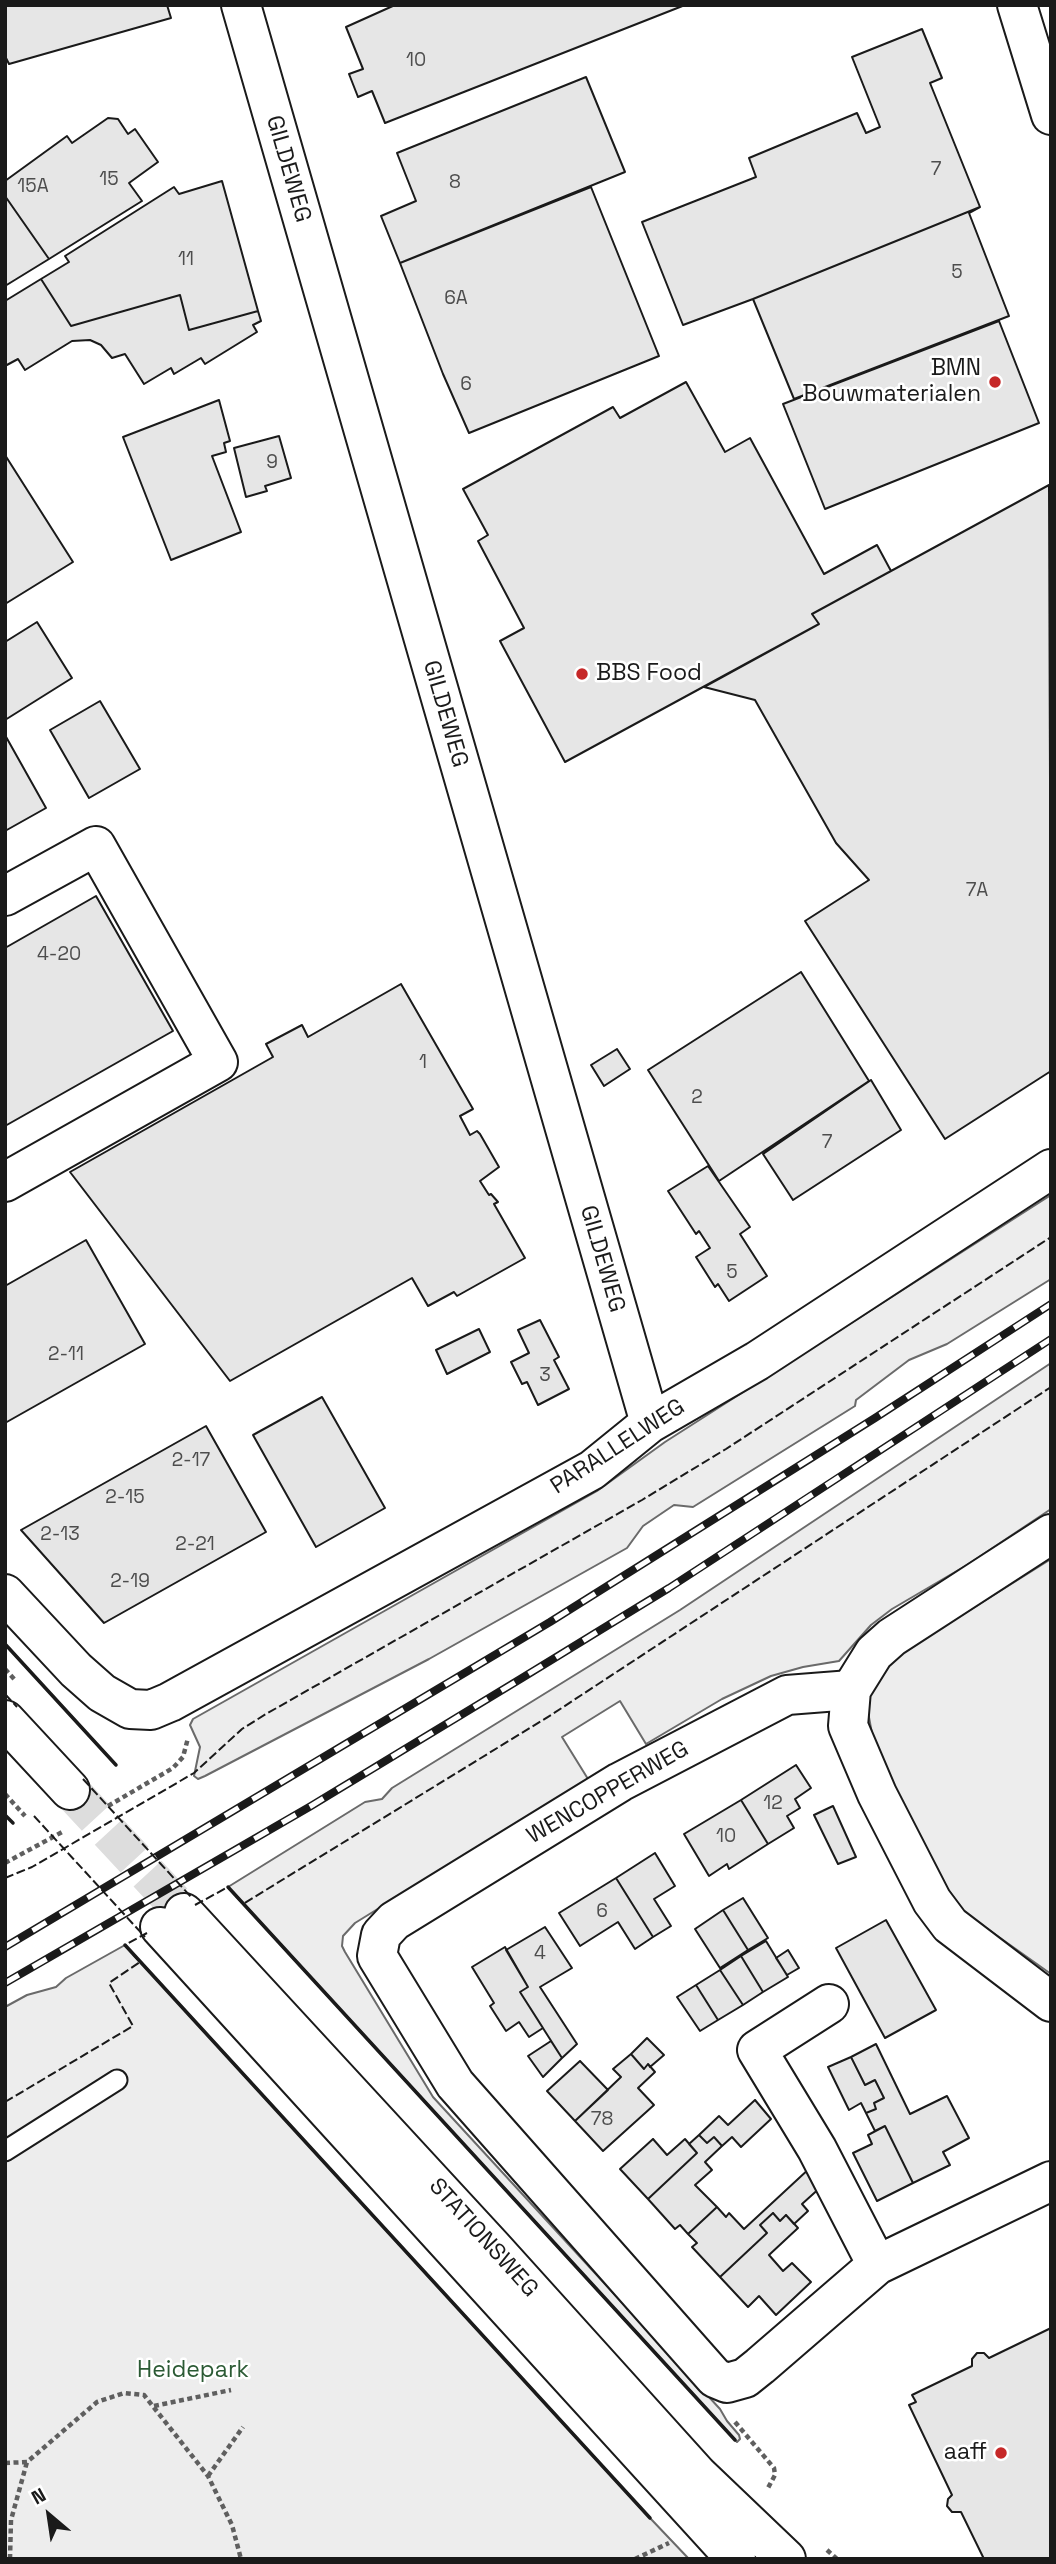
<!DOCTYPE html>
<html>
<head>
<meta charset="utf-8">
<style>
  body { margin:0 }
  #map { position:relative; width:1056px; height:2564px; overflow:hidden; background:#fff; font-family:"Space Grotesk",sans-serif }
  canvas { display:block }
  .frame { position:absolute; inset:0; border:7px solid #1a1a1a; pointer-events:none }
  .north { position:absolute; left:14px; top:2480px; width:70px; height:70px; -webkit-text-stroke:5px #fff; paint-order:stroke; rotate:331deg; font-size:19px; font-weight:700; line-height:28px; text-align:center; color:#1a1a1a }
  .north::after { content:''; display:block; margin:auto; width:24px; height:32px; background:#1a1a1a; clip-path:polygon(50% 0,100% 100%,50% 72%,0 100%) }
</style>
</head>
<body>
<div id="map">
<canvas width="1056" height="2564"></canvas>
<div class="frame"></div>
<div class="north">N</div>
</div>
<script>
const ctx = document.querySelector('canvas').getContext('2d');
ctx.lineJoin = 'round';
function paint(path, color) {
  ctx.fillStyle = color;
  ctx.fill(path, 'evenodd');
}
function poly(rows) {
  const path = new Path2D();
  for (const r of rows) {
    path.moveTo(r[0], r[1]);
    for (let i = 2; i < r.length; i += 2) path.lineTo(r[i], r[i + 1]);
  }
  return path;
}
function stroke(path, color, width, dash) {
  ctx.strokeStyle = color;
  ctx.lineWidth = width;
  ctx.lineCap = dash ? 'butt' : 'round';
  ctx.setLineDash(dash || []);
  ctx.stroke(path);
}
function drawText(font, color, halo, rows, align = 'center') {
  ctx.font = font + ' "Space Grotesk",sans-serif';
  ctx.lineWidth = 5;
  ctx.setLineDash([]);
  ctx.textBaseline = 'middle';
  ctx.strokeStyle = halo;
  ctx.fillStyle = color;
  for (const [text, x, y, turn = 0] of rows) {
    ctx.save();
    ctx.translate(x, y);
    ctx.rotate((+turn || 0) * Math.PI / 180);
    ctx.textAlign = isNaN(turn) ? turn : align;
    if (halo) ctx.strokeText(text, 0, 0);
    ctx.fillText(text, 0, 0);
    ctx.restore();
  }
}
const built = poly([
  [1051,1195,1051,1279,947,1344,909,1360,856,1400,855,1406,693,1507,674,1505,643,1526,627,1548,429,1659,205,1776,198,1779,194,1776,200,1747,190,1725,193,1719,597,1491,665,1442,1051,1195],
  [1051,1363,1051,1509,967,1565,892,1609,871,1625,839,1661,803,1667,771,1676,722,1699,646,1744,620,1701,562,1737,588,1779,355,1923,343,1936,342,1946,345,1952,433,2097,720,2409,727,2421,739,2435,740,2439,737,2442,228,1887,365,1802,382,1799,392,1788,680,1610,1051,1363],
  [1051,1559,1051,1974,965,1913,947,1888,875,1750,866,1701,895,1657,1051,1559],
  [125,1945,650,2518,689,2559,5,2559,5,2007,27,1995,56,1987,66,1978,125,1945]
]);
paint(built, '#ededed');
stroke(built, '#6a6a6a', 2);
const building = poly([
  [5,5,167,5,171,18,9,64,5,56,5,5],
  [395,5,685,5,385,123,372,91,358,97,349,74,363,69,346,27,395,5],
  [922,29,942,78,930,83,980,207,753,299,683,325,642,222,756,177,749,158,857,113,866,133,880,127,852,57,922,29],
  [586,77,625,172,400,263,381,216,416,201,397,153,586,77],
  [108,118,118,119,128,134,135,129,158,162,129,183,142,201,49,259,5,196,5,181,67,136,72,143,108,118],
  [222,181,258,311,189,330,180,295,71,326,41,279,69,262,65,256,174,187,179,194,222,181],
  [591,187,659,356,469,433,443,374,400,263,591,187],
  [5,196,49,259,5,286,5,196],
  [980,207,969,213,1009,316,794,399,753,299,980,207],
  [41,279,71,326,180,295,189,330,258,311,261,321,253,325,257,332,205,364,201,358,174,374,171,368,144,384,125,354,112,358,101,345,90,340,72,341,25,370,18,359,5,366,5,301,41,279],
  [999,321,1039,423,825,509,783,404,999,321],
  [686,382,725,452,750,438,824,574,877,545,891,571,812,614,819,624,565,762,500,641,524,628,478,541,488,535,463,489,613,407,620,418,686,382],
  [219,400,230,441,224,443,226,452,212,456,241,532,171,560,123,437,219,400],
  [279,436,291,478,265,486,267,491,246,497,234,448,279,436],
  [5,455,73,562,5,604,5,455],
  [1049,485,1051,1071,945,1139,805,921,869,880,836,843,755,700,704,687,819,624,812,614,1049,485],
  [37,622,72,678,5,720,5,642,37,622],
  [100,701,140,769,89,798,50,730,100,701],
  [5,735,46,808,5,831,5,735],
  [96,896,173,1031,5,1126,5,948,96,896],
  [801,972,869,1081,719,1181,648,1070,801,972],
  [401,984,473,1109,460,1116,470,1135,477,1131,480,1134,499,1167,480,1181,489,1195,491,1194,498,1202,494,1204,525,1258,457,1296,454,1292,428,1306,412,1278,230,1381,70,1172,273,1057,266,1044,302,1025,308,1037,401,984],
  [617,1049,630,1069,604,1086,591,1065,617,1049],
  [871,1080,901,1130,793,1200,763,1154,871,1080],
  [708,1166,750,1227,740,1234,767,1276,729,1301,718,1284,715,1287,696,1257,710,1248,699,1231,696,1234,668,1191,708,1166],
  [86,1240,145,1344,5,1423,5,1286,86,1240],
  [540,1320,559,1357,554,1360,569,1389,538,1405,527,1382,522,1384,511,1362,529,1353,518,1330,540,1320],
  [479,1329,490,1352,447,1374,436,1350,479,1329],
  [322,1397,385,1508,316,1547,253,1435,322,1397],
  [206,1426,266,1532,104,1623,21,1530,206,1426],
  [796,1765,811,1788,795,1799,800,1808,787,1816,794,1828,768,1844,741,1800,796,1765],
  [741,1800,768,1844,729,1869,727,1864,709,1876,684,1834,741,1800],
  [833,1806,856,1857,838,1864,814,1815,833,1806],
  [655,1853,675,1886,654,1899,671,1926,653,1937,616,1878,655,1853],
  [616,1878,653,1937,635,1949,618,1922,580,1946,559,1913,616,1878],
  [743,1898,768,1938,748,1950,723,1910,743,1898],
  [723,1910,748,1950,720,1968,695,1929,723,1910],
  [886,1920,936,2010,885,2038,836,1948,886,1920],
  [545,1927,572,1968,540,1987,577,2044,562,2058,520,1992,528,1987,506,1950,545,1927],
  [766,1941,788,1977,763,1992,741,1956,766,1941],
  [505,1947,528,1987,520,1992,543,2028,529,2037,519,2022,506,2031,490,2006,494,2003,472,1967,505,1947],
  [788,1950,799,1968,787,1975,776,1958,788,1950],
  [741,1956,763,1992,743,2005,720,1970,741,1956],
  [720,1970,743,2005,718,2020,696,1985,720,1970],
  [696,1985,718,2020,700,2031,677,1997,696,1985],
  [647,2038,664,2055,650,2067,648,2064,644,2069,631,2054,647,2038],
  [551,2041,562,2058,543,2077,528,2056,551,2041],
  [876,2044,910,2114,947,2096,969,2138,943,2152,950,2165,913,2183,885,2126,875,2131,866,2113,876,2109,874,2103,884,2098,875,2080,865,2085,851,2057,876,2044],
  [631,2054,644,2069,648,2064,655,2072,638,2088,654,2105,603,2151,575,2121,621,2077,613,2069,631,2054],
  [851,2057,865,2085,875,2080,884,2098,874,2103,876,2109,866,2113,861,2103,849,2110,828,2067,851,2057],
  [580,2061,608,2090,575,2121,547,2091,580,2061],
  [755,2100,771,2119,741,2147,732,2137,722,2146,714,2137,707,2143,699,2135,719,2116,728,2125,755,2100],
  [885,2126,913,2183,877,2201,853,2153,872,2144,868,2135,885,2126],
  [699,2135,707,2143,714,2137,722,2146,705,2162,712,2170,695,2185,717,2207,688,2234,680,2225,675,2229,648,2199,697,2153,689,2144,699,2135],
  [653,2139,667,2155,685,2139,697,2153,648,2199,620,2169,653,2139],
  [811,2167,822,2186,802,2204,808,2211,794,2224,786,2215,780,2221,773,2213,760,2225,767,2233,720,2277,692,2247,697,2243,688,2234,717,2207,726,2217,729,2213,744,2229,811,2167],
  [773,2213,780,2221,786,2215,798,2228,769,2255,783,2271,792,2263,811,2282,776,2315,759,2296,748,2307,720,2277,767,2233,760,2225,773,2213],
  [1051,2328,1051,2559,984,2559,961,2512,952,2512,947,2506,948,2499,952,2495,909,2405,916,2402,912,2395,972,2366,972,2359,977,2353,984,2353,989,2358,1051,2328]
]);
paint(building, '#e6e6e6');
stroke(building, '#1a1a1a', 2);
stroke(poly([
  [70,1790,184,1913]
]), '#ddd', 38, [38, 19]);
const lane = poly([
  [5,2151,117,2080]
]);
const street = poly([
  [241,5,650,1423],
  [1017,5,1051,115],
  [5,896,96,846,218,1062,5,1182],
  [5,1594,76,1670,102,1693,130,1709,151,1710,170,1702,592,1470,650,1423,757,1361,1051,1169],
  [829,2004,757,2050,817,2149,877,2265,760,2366,745,2378,727,2383,715,2378,455,2084,377,1956,381,1935,394,1921,620,1782,787,1695,851,1690],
  [877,2265,1051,2181]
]);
const secondary = poly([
  [1051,1534,892,1637,874,1653,851,1690,848,1726,877,1794,932,1901,950,1925,1051,2002],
  [5,1720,70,1790],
  [184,1913,493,2248,698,2475,786,2559],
  [160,1927,736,2559]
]);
stroke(lane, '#1a1a1a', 23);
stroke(street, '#1a1a1a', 42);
stroke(secondary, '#1a1a1a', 42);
stroke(poly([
  [5,1669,15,1680],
  [5,1794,25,1816],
  [108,1806,173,1768,183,1757,188,1738],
  [5,1863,64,1831],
  [154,2406,231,2390],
  [735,2422,774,2468,775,2475,768,2488],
  [5,2463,27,2462,97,2402,124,2393,144,2395,208,2476,232,2525,241,2559],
  [208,2476,243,2427],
  [827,2550,837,2559],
  [10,2559,11,2520,27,2462],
  [635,2559,669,2543]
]), '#5f5f5f', 4.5, [5, 3.5]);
stroke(lane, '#fff', 19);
stroke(street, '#fff', 38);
stroke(secondary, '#fff', 38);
const rail = poly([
  [5,1947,550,1622,875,1418,1051,1304],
  [5,1983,311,1806,522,1678,669,1588,1051,1339]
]);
stroke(rail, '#1a1a1a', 8);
stroke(rail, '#fff', 5, [16]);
stroke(poly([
  [5,1694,17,1707],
  [83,1779,192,1898],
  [34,1816,145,1937],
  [5,1878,32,1867,194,1773,242,1729,266,1714,642,1500,726,1449,1051,1237],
  [195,1905,228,1887,243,1904,551,1715,1051,1387],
  [5,2102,133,2026,109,1983,140,1962,125,1945,147,1933]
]), '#1a1a1a', 2, [9, 3.5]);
stroke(poly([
  [5,1644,116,1765],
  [5,1815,13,1823],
  [228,1887,735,2440],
  [125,1945,650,2518]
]), '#1a1a1a', 3.5);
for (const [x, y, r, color] of [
  [995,382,7,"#c62828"],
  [582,674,7,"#c62828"],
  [1001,2453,7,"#c62828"]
]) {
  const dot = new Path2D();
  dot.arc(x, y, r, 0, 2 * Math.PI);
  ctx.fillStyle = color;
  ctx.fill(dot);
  stroke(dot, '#fff', 2.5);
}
drawText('19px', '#4d4d4d', null, [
  ["10",416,61],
  ["7",936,170],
  ["15",109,180],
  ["8",455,183],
  ["15A",33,187],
  ["11",186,260],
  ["5",957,273],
  ["6A",456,299],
  ["6",466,385],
  ["9",272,463],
  ["7A",977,891],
  ["4-20",59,955],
  ["1",423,1063],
  ["2",697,1098],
  ["7",827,1143],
  ["5",732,1273],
  ["2-11",66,1355],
  ["3",545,1376],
  ["2-17",191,1461],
  ["2-15",125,1498],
  ["2-13",60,1535],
  ["2-21",195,1545],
  ["2-19",130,1582],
  ["12",773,1804],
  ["10",726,1837],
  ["6",602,1912],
  ["4",540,1954],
  ["78",602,2120]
]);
drawText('23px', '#1a1a1a', '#fff', [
  ["GILDEWEG",288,169,74],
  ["GILDEWEG",445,714,74],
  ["GILDEWEG",602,1259,74],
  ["PARALLELWEG",618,1447,-33],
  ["WENCOPPERWEG",608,1793,-30],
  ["STATIONSWEG",483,2238,48]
]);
drawText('23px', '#1a1a1a', '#fff', [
  ["BMN",981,369],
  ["Bouwmaterialen",981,395],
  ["BBS Food",596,674,"left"],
  ["aaff",987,2453]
], 'right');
drawText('23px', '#2b5a34', '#fff', [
  ["Heidepark",193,2371]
]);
</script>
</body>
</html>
